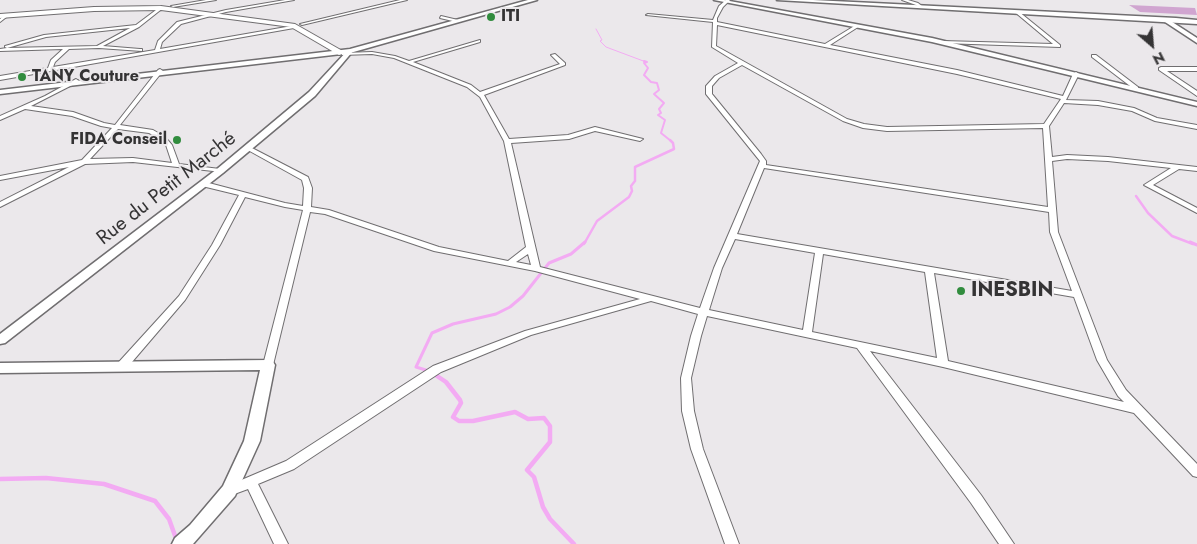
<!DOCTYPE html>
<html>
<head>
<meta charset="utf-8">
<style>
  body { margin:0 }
  #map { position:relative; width:1197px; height:544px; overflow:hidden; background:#ebe8eb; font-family:Jost,sans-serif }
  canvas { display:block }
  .north { position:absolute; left:1127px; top:20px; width:50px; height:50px; -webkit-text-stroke:4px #ebe8eb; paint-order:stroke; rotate:153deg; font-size:14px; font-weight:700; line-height:20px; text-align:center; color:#343334 }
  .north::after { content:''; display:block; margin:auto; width:18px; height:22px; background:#343334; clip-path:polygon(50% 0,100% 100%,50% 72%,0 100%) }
</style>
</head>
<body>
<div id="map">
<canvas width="1197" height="544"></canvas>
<div class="north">N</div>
</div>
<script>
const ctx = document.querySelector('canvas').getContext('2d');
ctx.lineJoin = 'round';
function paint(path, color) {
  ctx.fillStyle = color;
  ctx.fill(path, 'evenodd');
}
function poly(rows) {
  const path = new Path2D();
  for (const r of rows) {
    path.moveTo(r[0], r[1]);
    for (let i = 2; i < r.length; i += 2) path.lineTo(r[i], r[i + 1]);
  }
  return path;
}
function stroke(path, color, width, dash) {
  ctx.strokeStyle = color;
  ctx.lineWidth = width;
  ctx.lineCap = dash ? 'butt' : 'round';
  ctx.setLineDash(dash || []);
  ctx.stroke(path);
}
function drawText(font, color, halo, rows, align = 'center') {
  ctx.font = font + ' Jost,sans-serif';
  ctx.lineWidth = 4;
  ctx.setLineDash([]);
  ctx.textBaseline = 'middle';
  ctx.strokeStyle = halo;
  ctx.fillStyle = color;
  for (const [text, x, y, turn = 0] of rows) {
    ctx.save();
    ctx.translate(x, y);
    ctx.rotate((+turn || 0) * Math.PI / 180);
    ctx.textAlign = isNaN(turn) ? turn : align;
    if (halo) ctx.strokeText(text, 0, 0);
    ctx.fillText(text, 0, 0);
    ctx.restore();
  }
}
paint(poly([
  [1129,5,1195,8,1197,15,1140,12]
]), '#d0a5d0');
stroke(poly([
  [596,29,602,40,600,41,606,47,646,62]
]), '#f3abf3', 1);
stroke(poly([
  [644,61,647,62,644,63,648,68,644,75,651,82,657,83,659,90,654,94,664,103,659,109,661,113,658,115,665,120,661,133,671,141]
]), '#f3abf3', 2);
stroke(poly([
  [1136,196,1148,213,1172,236,1193,244],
  [584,244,597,221,629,197,632,191,631,186,635,181,635,167,674,149,673,143,670,140]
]), '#f3abf3', 2.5);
stroke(poly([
  [1190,242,1197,245],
  [429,371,416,367,432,333,453,324,496,314,510,307,523,296,549,263,571,254,585,242],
  [434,374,436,375]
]), '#f3abf3', 3);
stroke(poly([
  [434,374,446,382,460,400,461,403,453,417,459,421,473,421,515,412,528,419,544,418,550,426,550,442,527,470,534,477,543,507,550,519,574,544],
  [0,479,46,478,104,484,155,501,169,519,178,544]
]), '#f3abf3', 4.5);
const minor = poly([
  [206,0,216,0,173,7,171,6,206,0],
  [285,0,294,0,226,12,181,24,162,42,160,49,292,26,294,28,0,80,0,76,48,68,51,60,63,49,0,51,0,49,7,48,5,47,5,46,44,35,136,25,160,7,163,8,139,27,103,46,140,49,142,49,142,51,99,48,69,49,55,62,53,67,155,50,158,41,177,22,226,10,285,0],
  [130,28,97,46,7,48,46,37,130,28],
  [400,0,407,0,302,25,300,24,400,0],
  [726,0,730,0,723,7,717,18,717,22,825,44,856,25,858,27,830,45,957,70,1063,96,1073,74,1076,72,1079,74,1066,100,1098,101,1134,108,1157,118,1197,125,1197,129,1155,121,1132,111,1098,105,1064,103,1049,126,1052,157,1067,155,1108,157,1197,167,1197,171,1179,169,1153,185,1197,208,1197,213,1144,185,1171,168,1108,161,1067,159,1052,161,1058,232,1107,360,1126,390,1197,464,1197,477,1193,476,1134,413,943,367,870,351,981,495,1014,544,999,544,971,503,857,348,707,316,701,336,691,378,694,411,703,449,739,544,725,544,691,449,682,411,681,378,691,336,698,314,651,301,531,335,441,372,294,469,258,484,288,544,274,544,248,489,229,496,225,495,223,491,225,487,286,461,433,366,525,331,640,299,535,271,434,251,325,214,310,212,273,365,272,368,268,369,264,368,263,365,303,210,285,207,245,197,220,245,185,300,126,369,118,369,117,366,118,363,179,296,212,245,239,195,202,186,202,182,205,182,285,203,303,206,304,188,302,180,246,149,246,147,250,147,308,177,312,188,311,207,329,210,439,247,508,261,526,247,504,141,480,97,467,87,394,58,372,54,342,55,342,54,344,53,372,52,395,56,409,61,480,40,480,42,413,62,471,85,480,92,560,64,551,55,555,54,565,63,565,65,484,95,509,139,568,135,595,127,643,139,640,141,595,131,569,139,511,143,540,267,700,308,714,268,760,161,706,94,706,86,715,76,738,63,712,47,713,22,646,15,648,14,713,20,719,6,726,0],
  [717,25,957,74,1061,99,1044,124,887,127,864,124,847,119,716,46,717,25],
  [742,65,843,121,863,128,887,131,1043,128,1048,207,766,165,766,161,761,154,712,94,712,86,719,78,742,65],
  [764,168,1049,212,1050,232,1072,291,737,234,764,168],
  [735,239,815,253,803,330,709,310,722,268,735,239],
  [528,254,531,265,516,262,528,254],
  [823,254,925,272,937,358,812,332,823,254],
  [934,273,1074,297,1097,360,1118,396,1124,402,948,361,934,273],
  [902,0,908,0,918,3,923,7,920,8,916,5,902,0],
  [1016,11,1018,11,1060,45,1060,47,942,43,940,42,942,41,1053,44,1016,13,1016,11],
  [6,14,9,15,0,22,0,19,6,14],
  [441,16,458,20,459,21,457,22,440,18,441,16],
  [1092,55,1096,55,1138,87,1138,89,1134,89,1092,57,1092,55],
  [1161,67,1197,67,1197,71,1167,71,1197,91,1197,96,1159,70,1159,68,1161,67],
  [160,69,163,71,162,72,120,125,153,130,165,137,172,145,179,164,220,169,222,170,222,172,133,162,85,164,0,207,0,202,69,167,0,180,0,176,82,160,112,128,101,126,72,116,25,109,0,120,0,116,45,96,76,79,79,81,78,82,31,106,73,112,104,123,115,125,158,70,160,69],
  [118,129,149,133,161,139,166,145,172,163,133,158,90,159,118,129]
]);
const tertiary = poly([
  [714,0,724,0,932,38,1197,102,1197,106,932,42,714,0],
  [1162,18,1166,18,1197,38,1197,43,1162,20,1162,18],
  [348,50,353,51,315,96,223,173,5,343,0,344,0,334,217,169,309,92,348,50],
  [268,360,273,362,275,365,260,441,235,496,193,544,172,544,175,538,190,525,223,486,244,441,260,370,0,373,0,363,268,360]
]);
const secondary = poly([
  [528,0,537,0,350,53,0,94,0,90,350,49,528,0],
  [777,0,813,0,1176,18,1197,20,1197,24,777,0]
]);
const primary = poly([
  [161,6,295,24,346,53,339,55,291,27,161,10,94,11,0,18,0,14,94,7,161,6]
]);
stroke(minor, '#706e70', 2);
stroke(tertiary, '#706e70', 3);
stroke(secondary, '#706e70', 3);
stroke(primary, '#706e70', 2);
paint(minor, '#fff');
paint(tertiary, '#fff');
paint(secondary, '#fff');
paint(primary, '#fff');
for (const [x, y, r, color] of [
  [491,17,5,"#318c3e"],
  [22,77,5,"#318c3e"],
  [177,140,5,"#318c3e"],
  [961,291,5,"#318c3e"]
]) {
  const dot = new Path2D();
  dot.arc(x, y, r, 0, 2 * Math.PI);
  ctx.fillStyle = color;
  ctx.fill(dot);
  stroke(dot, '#ebe8eb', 2);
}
drawText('bold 16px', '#343334', '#ebe8eb', [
  ["ITI",501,17],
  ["TANY Couture",32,77],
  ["FIDA Conseil",167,140,"right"]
], 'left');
drawText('20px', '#343334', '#ebe8eb', [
  ["Rue du Petit Marché",167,189,-38]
]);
drawText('bold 20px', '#343334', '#ebe8eb', [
  ["INESBIN",971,291]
], 'left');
</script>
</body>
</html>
